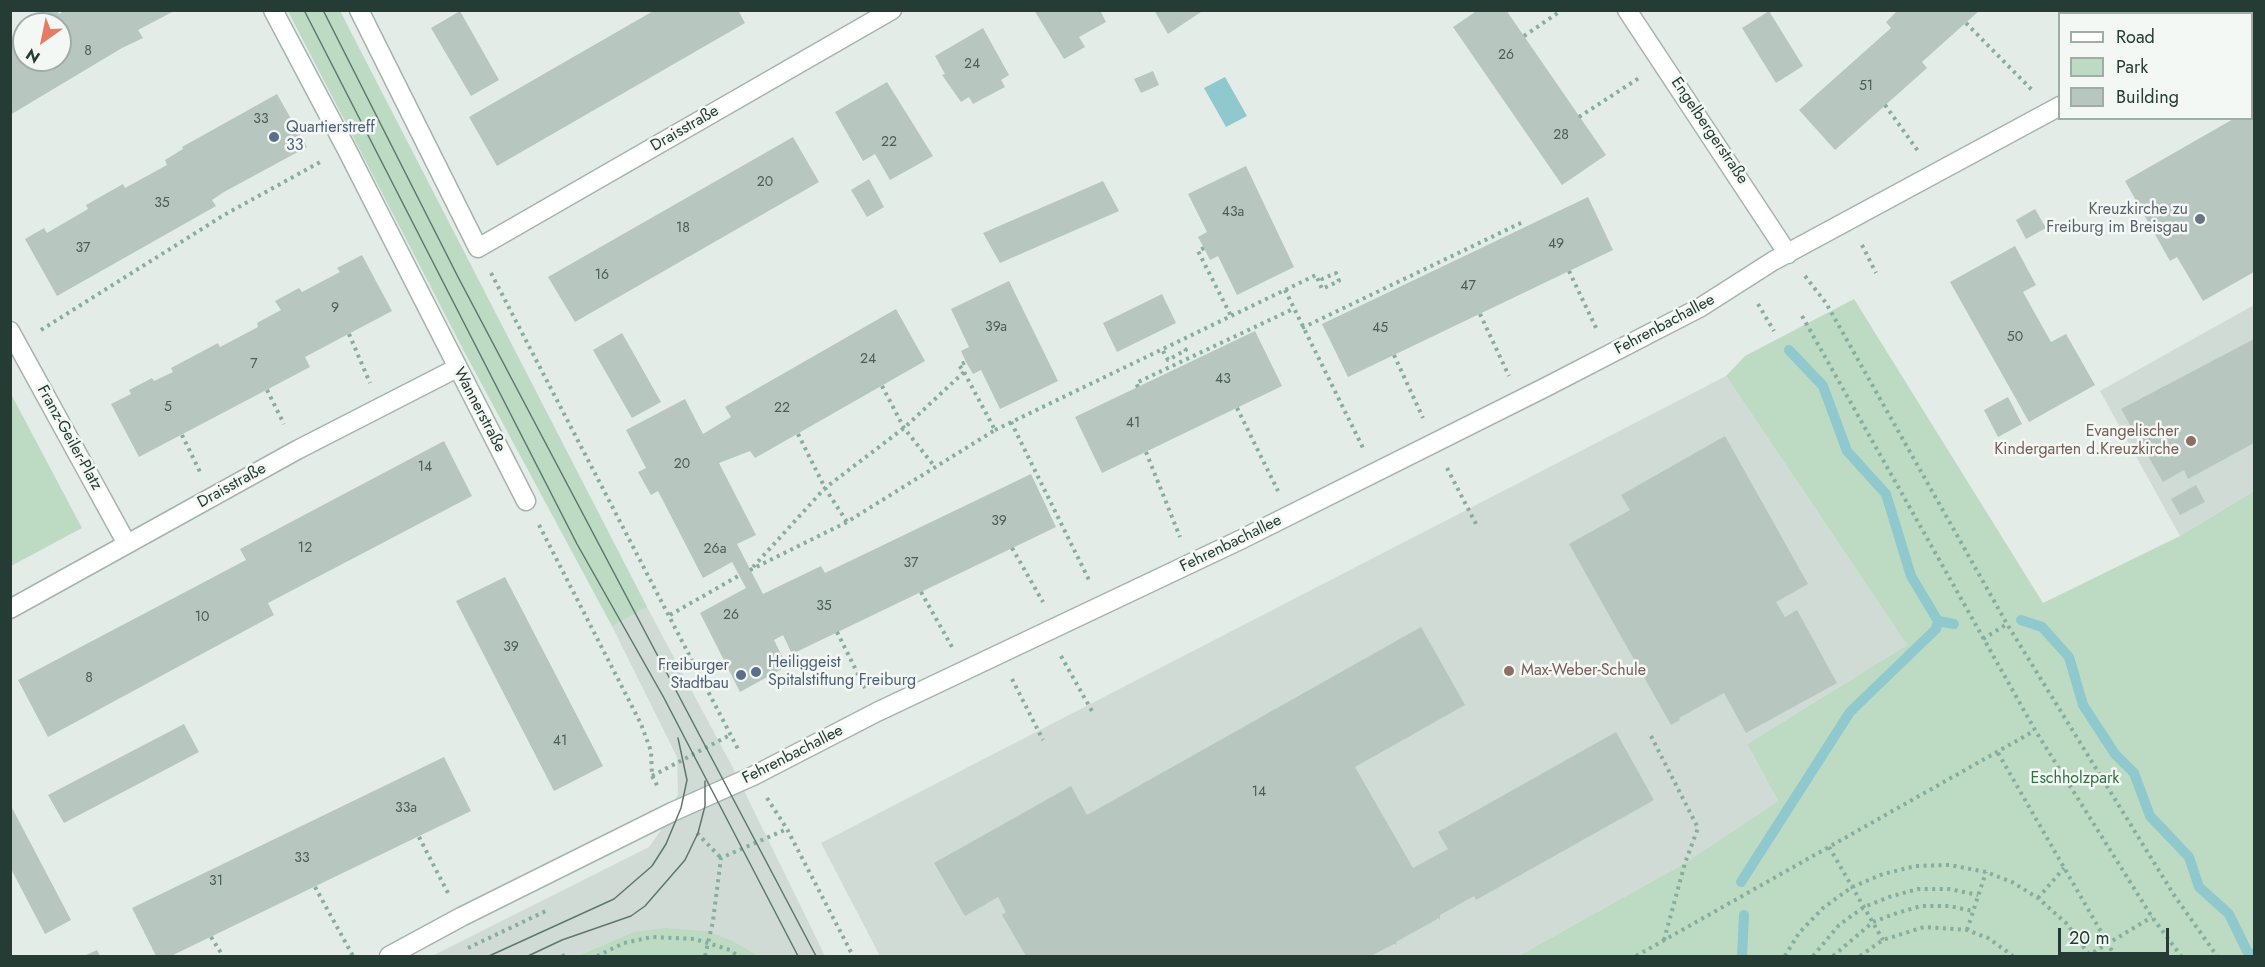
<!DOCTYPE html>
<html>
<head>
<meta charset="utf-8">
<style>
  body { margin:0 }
  #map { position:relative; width:2265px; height:967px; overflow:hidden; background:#e3ece7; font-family:Jost,sans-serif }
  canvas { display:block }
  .frame { position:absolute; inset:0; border:12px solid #243c33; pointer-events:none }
  .legend { position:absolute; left:2058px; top:12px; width:195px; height:108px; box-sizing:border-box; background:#f3f8f5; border:2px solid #a0ada7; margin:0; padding:8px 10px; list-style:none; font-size:18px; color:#243c33 }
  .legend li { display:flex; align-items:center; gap:12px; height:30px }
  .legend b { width:30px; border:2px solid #a0ada7 }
  .north { position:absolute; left:12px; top:12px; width:60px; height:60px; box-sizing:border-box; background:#f3f8f5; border:2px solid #a0ada7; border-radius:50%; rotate:213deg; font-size:16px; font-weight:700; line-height:24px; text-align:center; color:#243c33 }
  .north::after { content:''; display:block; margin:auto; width:21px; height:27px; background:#e77c65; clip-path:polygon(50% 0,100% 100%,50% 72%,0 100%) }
  .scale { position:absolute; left:2058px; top:928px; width:111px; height:27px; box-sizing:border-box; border:3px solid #243c33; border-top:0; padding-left:8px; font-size:18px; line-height:21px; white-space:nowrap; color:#243c33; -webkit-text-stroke:4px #f3f8f5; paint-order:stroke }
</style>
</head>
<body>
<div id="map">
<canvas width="2265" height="967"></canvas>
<div class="frame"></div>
<ul class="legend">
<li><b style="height:8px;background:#fff"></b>Road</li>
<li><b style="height:16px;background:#bddbc3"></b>Park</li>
<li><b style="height:16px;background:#b8c6c0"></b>Building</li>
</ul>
<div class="north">N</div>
<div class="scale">20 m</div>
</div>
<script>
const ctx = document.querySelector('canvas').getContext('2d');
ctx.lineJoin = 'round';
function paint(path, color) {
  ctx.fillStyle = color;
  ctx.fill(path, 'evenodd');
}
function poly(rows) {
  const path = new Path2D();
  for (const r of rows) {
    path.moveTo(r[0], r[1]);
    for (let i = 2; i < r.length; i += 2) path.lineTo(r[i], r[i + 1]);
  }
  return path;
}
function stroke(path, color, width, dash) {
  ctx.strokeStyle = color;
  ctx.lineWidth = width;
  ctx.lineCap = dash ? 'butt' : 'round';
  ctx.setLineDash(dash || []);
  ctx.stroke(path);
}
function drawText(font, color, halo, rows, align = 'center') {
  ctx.font = font + ' Jost,sans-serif';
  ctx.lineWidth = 5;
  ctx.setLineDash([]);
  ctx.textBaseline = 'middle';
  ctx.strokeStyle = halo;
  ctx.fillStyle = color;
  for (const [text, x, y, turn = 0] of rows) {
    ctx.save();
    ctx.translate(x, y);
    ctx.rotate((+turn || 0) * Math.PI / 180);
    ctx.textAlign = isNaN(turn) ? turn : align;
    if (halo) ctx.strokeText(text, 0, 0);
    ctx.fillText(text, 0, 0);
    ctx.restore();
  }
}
paint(poly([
  [288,11,340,11,647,607,732,766,825,956,759,956,735,942,633,932,577,956,432,956,649,847,661,830,678,794,677,757,612,626,464,351],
  [2254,305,2254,491,2180,536,2100,391],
  [1726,376,1907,645,1747,744,1778,801,1685,863,1518,956,880,956,821,843]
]), '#d1dbd6');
paint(poly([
  [288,11,340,11,647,607,612,626,464,351],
  [1854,299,2043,603,2180,536,2254,491,2254,956,1518,956,1685,863,1778,801,1747,744,1907,645,1726,376,1745,356],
  [10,392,82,528,11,566,10,566],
  [666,928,707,931,735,942,759,956,577,956,633,932]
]), '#bddbc3');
paint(poly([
  [1225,77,1247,116,1226,127,1204,88]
]), '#8fc8cd');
stroke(poly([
  [1789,350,1823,386,1847,451,1886,494,1911,576,1938,621,1954,624],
  [2021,620,2042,627,2069,657,2083,705,2115,754,2134,773,2150,816,2189,857,2199,887,2229,914,2247,951,2254,956],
  [1741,882,1850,712,1936,629,1938,621],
  [1742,956,1744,915]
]), '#8fc8cd', 10);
paint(poly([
  [51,10,57,10,59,14,66,10,176,10,138,30,143,38,122,48,10,115,10,43,24,35,24,60,60,60,60,24,46,24,41,16],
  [655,10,738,10,745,23,497,166,469,117],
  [1034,10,1100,10,1106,22,1079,37,1085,47,1064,59],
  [1154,10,1204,10,1168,34],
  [1478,10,1506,10,1606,155,1562,185,1453,27],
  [1898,10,1980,10,1922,62,1927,68,1835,150,1799,110,1891,28,1886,22],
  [460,11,499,80,471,96,431,28],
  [1769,11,1803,66,1776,83,1742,28],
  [983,28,1009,75,1001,80,1005,87,973,104,969,97,961,102,942,75,945,74,935,56],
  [1153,71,1159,85,1141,93,1134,79],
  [887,82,933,156,890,180,875,154,863,161,835,112],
  [277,94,307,147,224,192,212,200,216,206,57,296,25,239,44,228,47,233,88,209,86,205,123,184,125,188,167,165,165,160,183,149,182,147],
  [2252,106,2254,112,2254,272,2203,301,2177,257,2170,261,2125,181,2235,118,2252,118],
  [793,137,819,182,575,322,548,277],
  [1246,166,1294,267,1237,295,1218,256,1210,260,1204,248,1198,237,1207,232,1188,194],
  [869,179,884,207,867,217,851,190],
  [1103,181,1119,211,1000,263,983,233],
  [1588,197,1613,250,1348,377,1322,324],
  [2035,209,2046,228,2026,239,2016,220],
  [2015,246,2036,285,2023,292,2051,342,2066,334,2095,385,2029,422,1950,282],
  [362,255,392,311,305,357,310,367,139,457,111,404,131,394,129,390,152,378,154,381,173,372,171,368,218,343,220,347,258,327,257,323,281,310,275,301,299,288,302,292,340,272,337,268],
  [1009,281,1058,381,1000,409,981,370,973,374,966,362,961,351,969,347,951,309],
  [1162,294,1176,323,1117,352,1103,323],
  [896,309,925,361,755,458,750,451,719,463,756,535,737,544,763,594,821,566,825,573,1031,474,1056,527,792,654,783,635,774,640,787,666,740,692,700,613,746,588,732,562,703,578,658,491,651,495,638,472,646,468,626,430,685,399,703,434,731,417,725,407],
  [1255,331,1282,386,1102,473,1075,417],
  [622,333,661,402,632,418,593,350],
  [2254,339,2254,443,2188,479,2184,470,2163,482,2121,409],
  [2008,397,2022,424,1998,437,1984,410],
  [1725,436,1808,584,1776,602,1785,617,1797,610,1837,683,1746,733,1724,693,1679,718,1680,720,1671,725,1569,544,1630,510,1621,495],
  [444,441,472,496,268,603,274,615,48,737,18,680,246,560,240,549],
  [2196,485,2205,502,2180,515,2171,499],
  [505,577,603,766,554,791,456,601],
  [1421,627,1465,705,1355,767,1413,868,1448,849,1438,832,1616,732,1654,800,1476,900,1474,896,1440,915,1440,921,1439,918,1396,942,1397,945,1394,944,1371,956,1026,956,1002,915,1006,912,998,897,965,916,934,863,1071,786,1087,815],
  [184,724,199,752,64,823,48,795],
  [444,757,471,811,171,956,156,956,132,908],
  [10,804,71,920,45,934,10,867],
  [97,950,100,956,84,956]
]), '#b8c6c0');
const minor = poly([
  [273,10,346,148,526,501],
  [359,10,478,248,892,10],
  [1627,10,1788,254],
  [2229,14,2235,10],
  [10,331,127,544],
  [10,609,297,450,457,368],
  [389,956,461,917,672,812,753,776,877,712,1240,540,1546,387,1701,307,1773,261,2060,106]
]);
stroke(minor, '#a6b4ad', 21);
stroke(poly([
  [2110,10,2112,14],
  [1966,23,2032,90],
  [1524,36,1562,10],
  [1885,105,1918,151],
  [1579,117,1639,78],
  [1862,245,1876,273],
  [1204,248,1198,251,1231,316],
  [1569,271,1597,330],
  [491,273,739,751],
  [1805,276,1826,303,2007,624,2174,895,2217,956],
  [1285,290,1363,448],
  [1758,304,1774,331],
  [1480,314,1509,376],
  [1802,316,2035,730,2152,917,2181,956],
  [1302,328,1525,221],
  [41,330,224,215,322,161],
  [349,334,370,383],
  [1163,351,1168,360,1186,350,1182,346],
  [1394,355,1423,418],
  [882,386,904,428,935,467],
  [1138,387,1136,383,1293,309],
  [267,390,284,424],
  [1237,408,1278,491],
  [1011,422,1089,580],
  [995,430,1316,275,1322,289,1339,281,1336,273,1322,279,1320,276],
  [798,434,825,488,847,522],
  [182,435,200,472],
  [1146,452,1180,537],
  [1447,468,1476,524],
  [539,525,641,724,651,751,652,776,658,787],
  [1012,548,1043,602],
  [753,567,825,488,904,428,964,372,959,365,966,362],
  [750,570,847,522,995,430,964,372],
  [921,592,952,647],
  [670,615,740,575],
  [837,632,865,688],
  [1983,639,2007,624],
  [1061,656,1093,713],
  [1012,679,1043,740],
  [1651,736,1698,828,1685,863,1664,940],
  [1998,753,2115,956],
  [652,776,730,735],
  [767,798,787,829,853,956],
  [697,833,721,858],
  [419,837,448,893],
  [1829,847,1883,940],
  [315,887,353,956],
  [2038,898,2064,868],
  [1967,930,1986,872],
  [211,937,223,956],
  [468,948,548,910],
  [562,956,568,954],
  [597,956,624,943,652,937,695,939,730,950,738,956],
  [705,956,713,921,721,858,787,829],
  [1636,956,2034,731],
  [1785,956,1799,933,1823,908,1852,887,1883,874,1916,866,1950,865,1986,872,2012,882,2038,898,2067,924,2090,956],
  [1813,956,1839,925,1864,907,1889,897,1918,889,1949,889,1978,895],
  [1833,956,1873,922,1897,913,1921,906,1949,906,1973,911],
  [1860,956,1883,940,1924,927,1967,930,1988,938,2013,956],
  [2087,956,2152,917]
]), '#86ad9e', 4, [3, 4.5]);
stroke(minor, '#fff', 18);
stroke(poly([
  [304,10,577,544,664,698,798,956],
  [323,10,458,277,816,956],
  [489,956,614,899,652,866,666,844,681,808,687,780,678,738],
  [528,956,562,940,631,916,645,906,685,860,698,833,705,806,705,781]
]), '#5e776f', 1.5);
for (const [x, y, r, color] of [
  [274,137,6,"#5c6f8a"],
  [2200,219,6,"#6b7280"],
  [2191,441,6,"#8d6e63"],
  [1509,671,6,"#8d6e63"],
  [756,672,6,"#5c6f8a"],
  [741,675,6,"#5c6f8a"]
]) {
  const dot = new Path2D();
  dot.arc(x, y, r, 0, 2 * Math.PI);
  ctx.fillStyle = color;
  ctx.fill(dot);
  stroke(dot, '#f3f8f5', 2);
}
drawText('14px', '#495e56', null, [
  ["8",88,52],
  ["26",1506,56],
  ["24",972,65],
  ["51",1866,87],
  ["33",261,120],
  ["28",1561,136],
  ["22",889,143],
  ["20",765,183],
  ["35",162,204],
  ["43a",1233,213],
  ["18",683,229],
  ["49",1556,245],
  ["37",83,249],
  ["16",602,276],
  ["47",1468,287],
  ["9",335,309],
  ["39a",996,328],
  ["45",1380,329],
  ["50",2015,338],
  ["24",868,360],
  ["7",254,365],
  ["43",1223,380],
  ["5",168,408],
  ["22",782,409],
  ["41",1133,424],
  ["20",682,465],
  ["14",425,468],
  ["39",999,522],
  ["12",305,549],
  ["26a",715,550],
  ["37",911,564],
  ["35",824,607],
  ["26",731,616],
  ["10",202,618],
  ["39",511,648],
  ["8",89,679],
  ["41",560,742],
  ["14",1259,793],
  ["33a",406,809],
  ["33",302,859],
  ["31",216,882]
]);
drawText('16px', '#4e5e75', '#f3f8f5', [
  ["Quartierstreff",286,128],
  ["33",286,146],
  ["Heiliggeist",768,663],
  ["Spitalstiftung Freiburg",768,681],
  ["Freiburger",729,666,"right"],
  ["Stadtbau",729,684,"right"]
], 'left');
drawText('16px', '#243c33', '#f3f8f5', [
  ["Draisstraße",685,129,-30],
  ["Engelbergerstraße",1709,131,56],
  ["Fehrenbachallee",1665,325,-28],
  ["Wannerstraße",479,410,62],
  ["Franz-Geiler-Platz",69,438,61],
  ["Draisstraße",232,486,-29],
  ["Fehrenbachallee",1231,544,-26],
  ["Fehrenbachallee",793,755,-27]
]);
drawText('16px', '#5b616d', '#f3f8f5', [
  ["Kreuzkirche zu",2188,210],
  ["Freiburg im Breisgau",2188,228]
], 'right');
drawText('16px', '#785e54', '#f3f8f5', [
  ["Evangelischer",2179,432],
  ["Kindergarten d.Kreuzkirche",2179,450],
  ["Max-Weber-Schule",1521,671,"left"]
], 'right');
drawText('16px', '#316f45', '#f3f8f5', [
  ["Eschholzpark",2075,779]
]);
</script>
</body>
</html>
